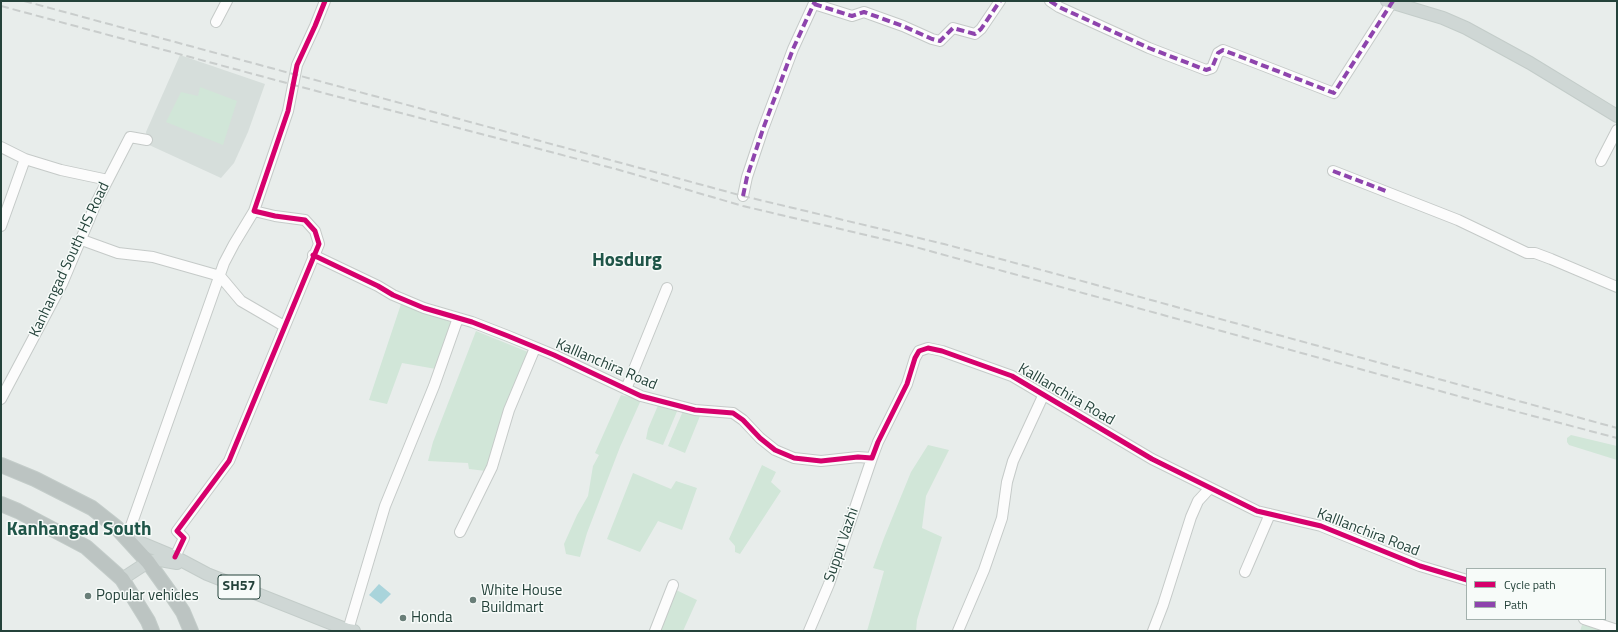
<!DOCTYPE html>
<html>
<head>
<meta charset="utf-8">
<style>
  body { margin:0 }
  #map { position:relative; width:1618px; height:632px; overflow:hidden; background:#e8edeb; font-family:"Titillium Web",sans-serif }
  canvas { display:block }
  .frame { position:absolute; inset:0; border:2px solid #24423a; pointer-events:none }
  .legend { position:absolute; left:1466px; top:568px; width:140px; height:52px; box-sizing:border-box; background:#f7fbf9; border:1px solid #a3b1ad; margin:0; padding:5px 7px; list-style:none; font-size:12px; color:#24423a }
  .legend li { display:flex; align-items:center; gap:8px; height:20px }
  .legend b { width:20px; border:1px solid #a3b1ad }
</style>
</head>
<body>
<div id="map">
<canvas width="1618" height="632"></canvas>
<div class="frame"></div>
<ul class="legend">
<li><b style="height:5px;background:#d6006c"></b>Cycle path</li>
<li><b style="height:5px;background:#8e44ad"></b>Path</li>
</ul>
</div>
<script>
const ctx = document.querySelector('canvas').getContext('2d');
ctx.lineJoin = 'round';
function paint(path, color) {
  ctx.fillStyle = color;
  ctx.fill(path, 'evenodd');
}
function poly(rows) {
  const path = new Path2D();
  for (const r of rows) {
    path.moveTo(r[0], r[1]);
    for (let i = 2; i < r.length; i += 2) path.lineTo(r[i], r[i + 1]);
  }
  return path;
}
function stroke(path, color, width, dash) {
  ctx.strokeStyle = color;
  ctx.lineWidth = width;
  ctx.lineCap = dash ? 'butt' : 'round';
  ctx.setLineDash(dash || []);
  ctx.stroke(path);
}
function drawText(font, color, halo, rows, align = 'center') {
  ctx.font = font + ' "Titillium Web",sans-serif';
  ctx.lineWidth = 3;
  ctx.setLineDash([]);
  ctx.textBaseline = 'middle';
  ctx.strokeStyle = halo;
  ctx.fillStyle = color;
  for (const [text, x, y, turn = 0] of rows) {
    ctx.save();
    ctx.translate(x, y);
    ctx.rotate((+turn || 0) * Math.PI / 180);
    ctx.textAlign = isNaN(turn) ? turn : align;
    if (halo) ctx.strokeText(text, 0, 0);
    ctx.fillText(text, 0, 0);
    ctx.restore();
  }
}
paint(poly([
  [180,55,265,84,248,132,234,163,221,178,147,144,146,132]
]), '#d6dedb');
paint(poly([
  [200,87,237,101,223,145,166,122,181,92,198,96],
  [401,304,454,323,436,369,402,363,387,404,369,400],
  [476,331,528,352,486,471,469,469,468,463,428,461,433,442],
  [621,395,641,400,620,447,587,533,580,557,566,554,564,544,577,515,588,496,593,466,599,455,595,453],
  [659,403,678,409,663,445,646,439,648,429],
  [683,411,700,416,685,453,668,446],
  [1571,435,1617,446,1617,460,1569,445,1567,442,1567,438],
  [928,445,949,450,926,496,922,528,942,537,917,620,916,631,867,631,884,571,873,568,884,538,911,472],
  [762,465,776,472,771,482,781,491,740,554,735,552,735,546,729,539],
  [633,473,671,489,676,481,697,488,682,530,658,521,640,552,607,539],
  [674,589,697,600,683,631,656,631],
  [1582,625,1597,628,1608,631,1580,631]
]), '#d1e6d8');
paint(poly([
  [379,584,391,594,381,604,369,595]
]), '#a9d4db');
const minor = poly([
  [1050,1,1059,7,1149,48,1206,70,1212,68,1218,53,1223,50,1334,93,1393,1],
  [814,4,852,16,864,12,903,26,932,39,940,41,953,28,975,34,981,29,1000,1],
  [216,22,227,1],
  [1,147,25,159,61,170,108,180],
  [1601,161,1617,130],
  [1333,171,1458,220,1527,253,1535,253,1551,259,1617,287],
  [743,196,747,177,763,129,793,49,815,1],
  [1,226,25,159],
  [82,240,118,253,153,257,220,276,241,301,284,326],
  [313,255,378,286,393,295,424,308,472,322,508,336,554,355,641,396,695,410,733,413,743,420,760,438,775,450,794,458,821,461,858,457,872,458,878,442,907,384,915,358,919,351,928,348,942,351,1012,376,1152,459,1257,511,1321,526,1420,566,1467,580],
  [626,389,667,288],
  [1,399,62,284,97,201,130,137,147,140],
  [460,532,492,467,509,410,535,348],
  [127,537,224,263,234,244,254,211],
  [175,557,184,538,177,531,229,461,319,244,315,231,305,220,275,216,254,211,288,111,297,65,315,26,325,1],
  [1245,572,1270,514],
  [1584,619,1617,630],
  [348,630,385,506,434,386,458,318],
  [655,631,673,585],
  [809,631,829,584,872,458],
  [958,631,984,570,1002,518,1007,482,1013,461,1043,396],
  [1153,631,1163,605,1191,517,1198,501,1210,488]
]);
const major = poly([
  [1387,1,1443,18,1466,28,1530,63,1617,116],
  [127,537,175,557,207,574,348,630,354,631],
  [122,579,148,562,160,560,177,563]
]);
const highway = poly([
  [1,465,35,479,92,508,116,527,148,562,173,597,183,612,191,631],
  [1,504,18,511,86,547,122,579,148,621,152,631]
]);
stroke(minor, '#c5cac8', 12);
stroke(major, '#c3ccc9', 14);
stroke(highway, '#c3ccc9', 16);
stroke(minor, '#fcfcfc', 10);
stroke(major, '#cfd7d5', 12);
stroke(highway, '#bcc4c2', 14);
stroke(poly([
  [24,1,743,196,944,244,1049,272,1617,428],
  [1,6,320,92,616,169,743,206,908,245,1480,402,1617,438]
]), '#c9cdcc', 2, [8, 4]);
stroke(poly([
  [1050,1,1059,7,1149,48,1206,70,1212,68,1218,53,1223,50,1334,93,1393,1],
  [814,4,852,16,864,12,903,26,932,39,940,41,953,28,975,34,981,29,1000,1],
  [1333,171,1386,191],
  [743,196,747,177,763,129,793,49,815,1]
]), '#8e44ad', 4, [8, 4]);
stroke(poly([
  [313,255,378,286,393,295,424,308,472,322,508,336,554,355,641,396,695,410,733,413,743,420,760,438,775,450,794,458,821,461,858,457,872,458,878,442,907,384,915,358,919,351,928,348,942,351,1012,376,1152,459,1257,511,1321,526,1420,566,1467,580],
  [175,557,184,538,177,531,229,461,319,244,315,231,305,220,275,216,254,211,288,111,297,65,315,26,325,1]
]), '#d6006c', 5);
for (const [x, y, r, color] of [
  [88,596,4,"#697e78"],
  [473,600,4,"#697e78"],
  [403,618,4,"#697e78"]
]) {
  const dot = new Path2D();
  dot.arc(x, y, r, 0, 2 * Math.PI);
  ctx.fillStyle = color;
  ctx.fill(dot);
  stroke(dot, '#f7fbf9', 1.5);
}
for (const [x, y, w] of [
  [239,587,42]
]) {
  const box = new Path2D();
  box.roundRect(x - w / 2, y - 12, w, 24, 3);
  ctx.fillStyle = '#f7fbf9';
  ctx.fill(box);
  stroke(box, '#24423a', 1);
}
drawText('bold 14px', '#24423a', null, [
  ["SH57",239,587]
]);
drawText('15px', '#24423a', '#f7fbf9', [
  ["Kanhangad South HS Road",70,260,-65],
  ["Kalllanchira Road",606,365,23],
  ["Kalllanchira Road",1066,395,30],
  ["Kalllanchira Road",1368,533,21],
  ["Suppu Vazhi",842,545,-71]
]);
drawText('15px', '#24423a', '#f7fbf9', [
  ["White House",481,591],
  ["Buildmart",481,608],
  ["Popular vehicles",96,596],
  ["Honda",411,618]
], 'left');
drawText('bold 19px', '#1f5548', '#f7fbf9', [
  ["Hosdurg",627,261],
  ["Kanhangad South",79,530]
]);
</script>
</body>
</html>
